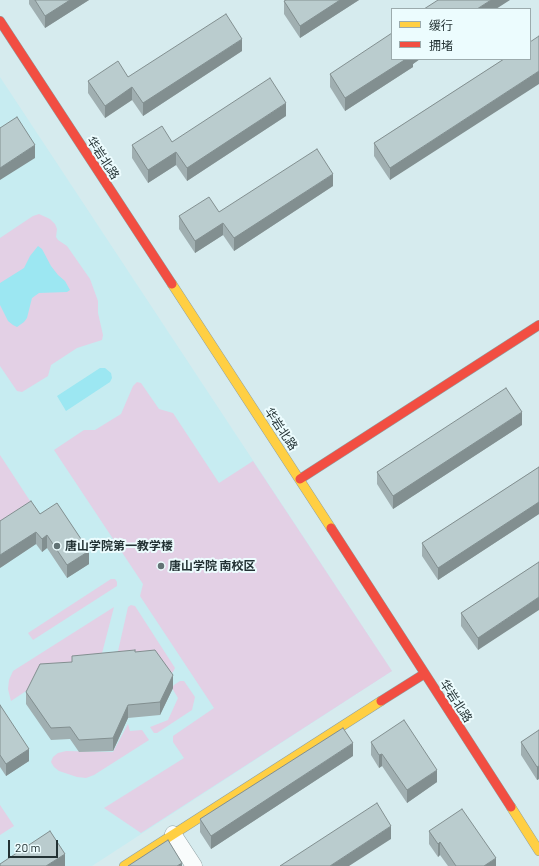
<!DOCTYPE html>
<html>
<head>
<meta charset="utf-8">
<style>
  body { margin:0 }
  #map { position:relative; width:539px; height:866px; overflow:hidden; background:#d6ebee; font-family:Barlow,"Noto Sans SC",sans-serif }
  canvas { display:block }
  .legend { position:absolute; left:391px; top:8px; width:140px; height:52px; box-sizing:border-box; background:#ecfcfe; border:1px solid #9cabad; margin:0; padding:5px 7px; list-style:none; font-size:12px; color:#233234 }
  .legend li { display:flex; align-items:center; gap:8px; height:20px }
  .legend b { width:20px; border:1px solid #9cabad }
  .scale { position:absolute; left:8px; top:840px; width:50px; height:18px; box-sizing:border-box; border:2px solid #233234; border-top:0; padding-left:5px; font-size:12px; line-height:14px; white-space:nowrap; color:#233234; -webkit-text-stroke:3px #ecfcfe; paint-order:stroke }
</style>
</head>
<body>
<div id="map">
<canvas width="539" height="866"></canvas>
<ul class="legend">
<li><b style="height:5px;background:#ffcf43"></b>缓行</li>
<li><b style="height:5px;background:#f24e42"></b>拥堵</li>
</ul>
<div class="scale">20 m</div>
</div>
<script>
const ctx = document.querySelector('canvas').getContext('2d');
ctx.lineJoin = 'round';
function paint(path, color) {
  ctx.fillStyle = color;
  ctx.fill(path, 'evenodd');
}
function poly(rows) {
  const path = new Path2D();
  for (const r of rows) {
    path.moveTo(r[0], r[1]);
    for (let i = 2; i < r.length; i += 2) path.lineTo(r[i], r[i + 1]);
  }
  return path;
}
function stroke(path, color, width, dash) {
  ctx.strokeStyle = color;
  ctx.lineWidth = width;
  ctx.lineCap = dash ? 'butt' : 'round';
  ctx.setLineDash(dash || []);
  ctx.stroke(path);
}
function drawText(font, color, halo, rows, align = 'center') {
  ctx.font = font + ' Barlow,"Noto Sans SC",sans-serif';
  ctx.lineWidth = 4;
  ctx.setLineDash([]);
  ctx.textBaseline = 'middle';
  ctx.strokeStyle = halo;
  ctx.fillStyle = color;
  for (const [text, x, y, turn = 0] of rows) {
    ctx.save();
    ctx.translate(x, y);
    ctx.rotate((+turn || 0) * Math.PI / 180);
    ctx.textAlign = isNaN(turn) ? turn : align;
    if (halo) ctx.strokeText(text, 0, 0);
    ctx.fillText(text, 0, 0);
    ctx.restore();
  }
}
paint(poly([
  [0,77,392,671,92,866,0,866]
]), '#c7ecf1');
paint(poly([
  [39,214,50,219,55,224,57,229,56,237,58,240,67,246,90,279,98,301,98,313,103,335,102,340,77,348,51,365,48,376,22,392,17,391,0,366,0,238,33,216],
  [137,382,141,383,159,409,173,413,219,483,253,461,392,671,141,833,104,808,184,758,173,742,173,736,214,708,140,596,143,584,54,450,84,430,95,430,121,414,133,386],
  [0,455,34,507,0,529],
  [111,579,115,579,117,582,117,586,33,640,28,633],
  [131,605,135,606,175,668,173,672,168,676,116,660,128,607],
  [114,607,100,661,68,663,11,701,8,689,9,680,13,671],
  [180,681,184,681,195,697,192,710,157,733,154,733,150,727,168,720,178,698,172,688,174,685],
  [128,724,130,731,142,730,149,740,94,775,86,778,77,777,59,771,54,767,51,762,53,757,58,753,66,751,113,752],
  [0,805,14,826,0,835]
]), '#e3d0e5');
paint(poly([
  [38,246,42,249,51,266,58,275,65,281,70,290,67,292,39,293,32,298,27,318,24,322,17,327,13,325,8,321,0,305,0,283,24,268,30,256],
  [100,368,105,368,111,373,112,378,110,382,66,411,57,396]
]), '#9ce7f2');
const street = poly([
  [173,834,194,866]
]);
const slow = poly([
  [172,284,331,528],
  [511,807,539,851],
  [124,866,381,701]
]);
const jam = poly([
  [0,21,172,284],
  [300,479,539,325],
  [331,528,511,807],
  [381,701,424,674]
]);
stroke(street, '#8fa0a2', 17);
stroke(slow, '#8fa0a2', 10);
stroke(jam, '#8fa0a2', 10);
stroke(street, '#f9fcfc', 16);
stroke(slow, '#ffcf43', 9);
stroke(jam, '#f24e42', 9);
paint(poly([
  [29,0,89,0,45,28,29,4],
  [359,0,300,38,284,14,284,1],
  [242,51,143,116,132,100,105,118,88,93,88,81,128,77],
  [392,59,420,59,413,64,413,67,345,111,330,87,330,74],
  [504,59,390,180,374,156,374,143],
  [286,116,187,181,176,165,148,183,132,158,132,145,172,142],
  [333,186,234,251,223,235,195,253,179,229,179,216,219,212],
  [522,425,393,509,377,484,377,472],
  [539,467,539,514,438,580,422,556,422,543],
  [40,514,89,564,67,578,47,548,42,552,36,544,0,568],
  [539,562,478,650,461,626,461,613],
  [135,652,173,688,160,715,128,718,113,751,79,752,70,739,51,740,26,704,26,692,72,662],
  [0,705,29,761,6,776,0,767],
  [539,730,539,779,537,780,521,755,521,742],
  [371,742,437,782,407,803,382,766,379,768,371,755],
  [353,756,211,849,200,832,200,819],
  [429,831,496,866,448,866,440,855,438,857,429,844]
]), '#a0afb1');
paint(poly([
  [70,0,89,0,45,28,45,16],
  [340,0,359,0,300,38,300,26],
  [491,0,510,0,496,9,477,9],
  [242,39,242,51,143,116,143,103],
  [406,59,420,59,413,64,413,67,345,111,345,98],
  [539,71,539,84,390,180,390,168],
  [132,87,132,100,105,118,105,106],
  [286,103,286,116,187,181,187,168],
  [35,145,35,158,0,180,0,168],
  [176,152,176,165,148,183,148,170],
  [333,174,333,186,234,251,234,238],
  [223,223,223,235,195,253,195,241],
  [522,412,522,425,393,509,393,496],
  [539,502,539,514,438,580,438,568],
  [36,532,36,544,0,568,0,555],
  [47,535,47,548,42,552,42,539],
  [89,551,89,564,67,578,67,565],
  [539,597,539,610,478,650,478,638],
  [173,675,173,688,160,715,160,702],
  [128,705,128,718,113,751,113,738],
  [353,743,353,756,211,849,211,836],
  [29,749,29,761,6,776,6,764],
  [382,754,382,766,379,768,379,755],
  [539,766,539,779,537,780,537,767],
  [437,770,437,782,407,803,407,790],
  [391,826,391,839,349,866,330,866],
  [440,842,440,855,438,857,438,844],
  [65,854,65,866,46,866],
  [496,858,496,866,484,866],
  [182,863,182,866,177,866]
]), '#828f90');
const building = poly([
  [35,0,70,0,45,16,35,0],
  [286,0,340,0,300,26,284,1,286,0],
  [438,0,491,0,477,9,424,9,438,0],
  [226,14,242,39,143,103,132,87,105,106,88,81,118,61,128,77,226,14],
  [392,33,392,59,406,59,345,98,330,74,392,33],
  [539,36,539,71,390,168,374,143,504,59,530,59,530,42,539,36],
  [270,78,286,103,187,168,176,152,148,170,132,145,162,126,172,142,270,78],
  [17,117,35,145,0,168,0,128,17,117],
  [317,149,333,174,234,238,223,223,195,241,179,216,209,197,219,212,317,149],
  [506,388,522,412,393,496,377,472,506,388],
  [539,467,539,502,438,568,422,543,539,467],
  [31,501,40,514,57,503,89,551,67,565,47,535,42,539,36,532,0,555,0,521,31,501],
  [539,562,539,597,478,638,461,613,539,562],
  [135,650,135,652,155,650,173,675,160,702,128,705,113,738,79,740,70,727,51,728,26,692,40,664,72,662,72,656,135,650],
  [0,705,29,749,6,764,0,755,0,705],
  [404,720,437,770,407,790,382,754,379,755,371,742,404,720],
  [343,728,353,743,211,836,200,819,343,728],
  [539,730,539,766,537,767,521,742,539,730],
  [377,803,391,826,330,866,280,866,377,803],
  [462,809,496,858,484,866,456,866,440,842,438,844,429,831,462,809],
  [50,831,65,854,46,866,0,866,0,864,50,831],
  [168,840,182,863,177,866,128,866,168,840]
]);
paint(building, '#baccce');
stroke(building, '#828f90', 1);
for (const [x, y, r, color] of [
  [57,546,4,"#627375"],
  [161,566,4,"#627375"]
]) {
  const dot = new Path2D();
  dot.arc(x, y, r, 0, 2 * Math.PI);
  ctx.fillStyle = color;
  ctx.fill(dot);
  stroke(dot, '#ecfcfe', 1.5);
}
drawText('12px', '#233234', '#ecfcfe', [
  ["华岩北路",103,158,57],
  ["华岩北路",281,429,56],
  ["华岩北路",456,701,57]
]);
drawText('bold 12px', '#233234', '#ecfcfe', [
  ["唐山学院第一教学楼",65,546],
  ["唐山学院 南校区",169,566]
], 'left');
</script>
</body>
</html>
